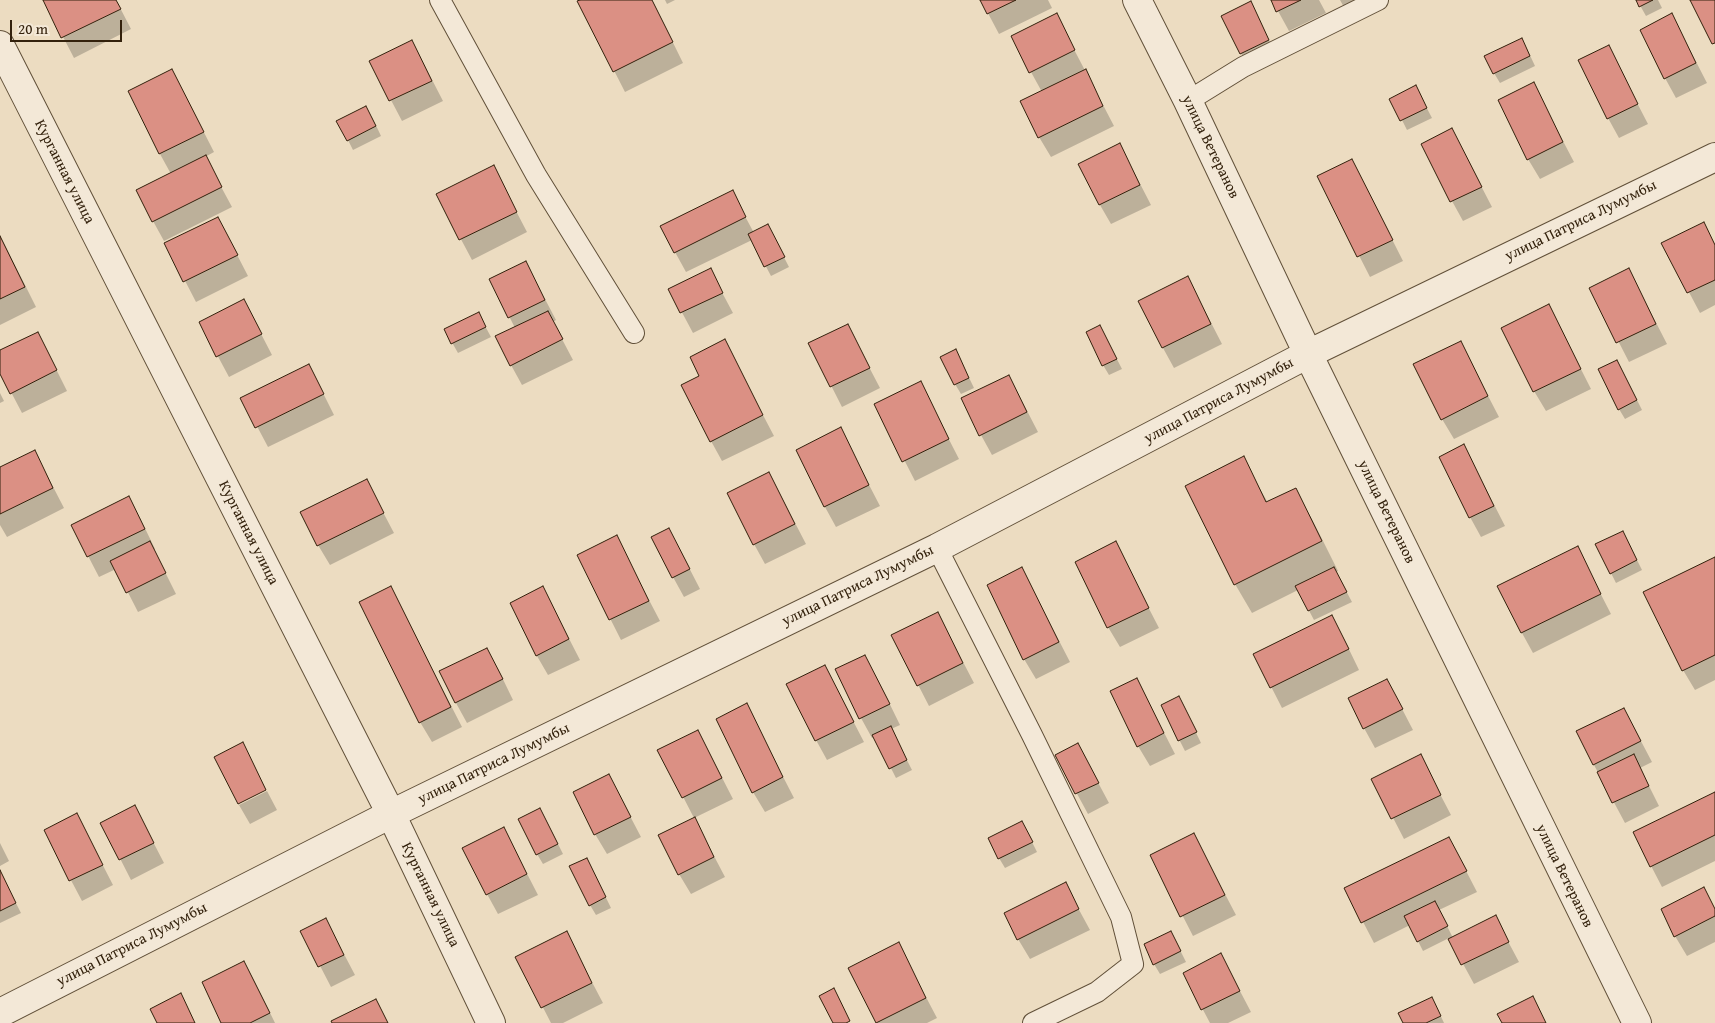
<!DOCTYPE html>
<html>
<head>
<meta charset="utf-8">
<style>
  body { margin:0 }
  #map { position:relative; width:1715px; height:1023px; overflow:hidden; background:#ecdcc1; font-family:"Gentium Book Plus",serif }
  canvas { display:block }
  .scale { position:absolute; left:10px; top:20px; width:112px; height:22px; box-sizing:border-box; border:2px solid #33210c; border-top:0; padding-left:6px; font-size:15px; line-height:18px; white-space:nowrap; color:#33210c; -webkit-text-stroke:4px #f3e8d7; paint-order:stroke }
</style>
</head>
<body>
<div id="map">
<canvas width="1715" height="1023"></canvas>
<div class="scale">20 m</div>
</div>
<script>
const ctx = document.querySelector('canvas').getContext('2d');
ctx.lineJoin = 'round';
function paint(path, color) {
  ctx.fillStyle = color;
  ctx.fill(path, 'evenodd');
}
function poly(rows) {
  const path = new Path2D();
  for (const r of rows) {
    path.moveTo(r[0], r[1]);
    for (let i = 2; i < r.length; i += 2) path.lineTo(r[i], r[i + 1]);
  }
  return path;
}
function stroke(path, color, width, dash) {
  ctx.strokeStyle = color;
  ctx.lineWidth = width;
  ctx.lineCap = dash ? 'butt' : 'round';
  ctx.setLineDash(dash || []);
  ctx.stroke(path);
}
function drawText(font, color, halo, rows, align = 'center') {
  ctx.font = font + ' "Gentium Book Plus",serif';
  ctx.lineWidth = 4;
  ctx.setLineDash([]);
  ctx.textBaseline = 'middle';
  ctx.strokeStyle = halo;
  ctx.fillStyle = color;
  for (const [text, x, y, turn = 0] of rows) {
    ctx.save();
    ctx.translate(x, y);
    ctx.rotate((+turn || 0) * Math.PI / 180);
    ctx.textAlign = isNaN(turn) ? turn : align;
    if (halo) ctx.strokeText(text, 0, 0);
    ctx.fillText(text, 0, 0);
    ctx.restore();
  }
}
paint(poly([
  [44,0,116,0,131,29,74,58],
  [583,0,652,0,683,63,625,92,579,2],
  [665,0,675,0,667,4],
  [981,0,1048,0,1052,8,999,34],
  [1272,0,1319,0,1326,13,1289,31],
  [1340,0,1370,0,1352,22],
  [1637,0,1658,0,1662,8,1646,16],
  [1256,13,1274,50,1246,63,1241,53],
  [1056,15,1114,126,1051,157,1039,137,1042,92,1031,72],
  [1672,15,1707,83,1676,98,1665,78],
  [412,41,443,101,402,121,371,62],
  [1608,47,1648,124,1619,138,1608,118],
  [1527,49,1535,66,1500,83,1494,73],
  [172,70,214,152,205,157,232,207,164,241,153,221,171,174,160,154,129,91],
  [1533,84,1574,162,1540,179,1528,159],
  [1421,97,1432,118,1407,130,1402,120],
  [372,117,381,136,353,150,348,140],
  [1452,130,1492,207,1463,221,1452,201],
  [1120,145,1151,205,1111,224,1100,205],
  [1352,160,1403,261,1370,277,1319,177],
  [493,167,527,232,472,260,437,194],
  [732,192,754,233,773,236,789,267,771,276,752,240,686,272,675,252],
  [218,218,248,276,196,302,166,244],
  [1703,223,1715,244,1715,305,1700,313,1663,243],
  [0,235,36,307,0,325],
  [526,263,556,320,553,322,573,360,522,385,511,365,515,328,491,280],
  [710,270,733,313,693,333,670,290],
  [1629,270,1667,344,1629,362,1591,288],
  [1188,278,1222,344,1174,368,1163,348],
  [244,301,272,355,229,377,200,323],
  [1549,306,1591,389,1546,411,1534,391],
  [484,324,491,337,458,353,445,330],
  [847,325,880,388,842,407,810,344],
  [38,333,67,391,22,413,0,371,0,352],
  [1105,336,1122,369,1109,375,1103,365],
  [724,341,774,436,722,461,711,441,701,376],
  [1460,342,1499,417,1454,439,1442,419],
  [961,361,974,388,961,394,955,384],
  [309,365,334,415,268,447,242,398],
  [1623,372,1642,410,1625,419,1619,409],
  [1009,376,1038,432,992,455,981,435],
  [920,383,959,459,915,481,876,405],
  [0,393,4,401,0,403],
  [840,429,880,506,836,527,825,507],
  [1464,446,1505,526,1481,537,1470,517],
  [35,452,64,508,7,537,0,525,0,468],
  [1243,458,1268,503,1295,490,1312,519,1338,571,1336,572,1352,602,1314,620,1298,590,1252,613,1235,584],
  [769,473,806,544,765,564,754,544],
  [366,480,394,533,330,565,318,545],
  [128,498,140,518,155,549,154,550,176,594,138,612,116,569,99,577,72,525],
  [669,529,700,589,684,597,673,577],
  [616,537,660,621,621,640,578,555],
  [1628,542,1642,570,1616,583,1611,573],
  [1115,543,1159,628,1120,647,1108,627],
  [1577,548,1611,614,1533,653,1522,633],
  [1715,558,1715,680,1695,690,1683,670],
  [1022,569,1070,662,1036,679,1024,659,988,585],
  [390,587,462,727,432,742,420,722],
  [543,588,580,660,548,675,537,656],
  [938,614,974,683,929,706,893,636],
  [1343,637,1359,670,1282,708,1255,655],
  [825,667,864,742,827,760,816,740],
  [498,669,513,700,467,723,456,703],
  [876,676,900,725,891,729,912,770,896,778,875,737,872,738,861,718],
  [1137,680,1175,754,1150,766,1138,746],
  [1387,680,1413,730,1375,748,1364,728],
  [746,705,794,798,765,812,753,792],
  [1162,706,1184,708,1201,743,1185,751],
  [1624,709,1652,762,1640,768,1659,806,1625,823,1594,765],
  [698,731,733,799,694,818,659,750],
  [242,744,266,789,238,802],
  [1078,745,1109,803,1088,814,1056,755],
  [1420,756,1451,815,1404,839,1373,779],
  [609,776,641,837,607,854,595,834],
  [267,791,277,810,250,824,239,805],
  [1715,793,1715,861,1662,887,1634,833],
  [135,807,164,863,131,880,102,823],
  [77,815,113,885,82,901,45,831],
  [694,818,725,877,691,894,679,874],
  [546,820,563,854,543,864,537,854],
  [504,829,538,895,498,914,487,894],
  [1027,832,1037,852,1005,868,999,858],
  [1194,835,1236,915,1193,936,1152,856],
  [1449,838,1477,892,1439,910,1453,938,1495,917,1519,962,1474,984,1449,938,1423,951,1410,925,1374,943,1346,889],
  [0,843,9,861,0,866],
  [592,869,611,908,596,915,590,905],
  [0,872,21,913,0,923],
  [1065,884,1090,930,1030,959,1018,939],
  [1715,909,1715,942,1687,956,1675,936],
  [326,920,355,975,331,987,302,931],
  [566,933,603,1003,563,1023,551,1023,517,957],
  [1176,942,1186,962,1160,974,1154,964],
  [898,944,937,1018,927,1023,878,1023,850,968],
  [1221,955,1251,1012,1228,1023,1210,1023,1184,974],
  [244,962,255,982,275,1023,223,1023],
  [1437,1008,1444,1023,1405,1023]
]), '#0003');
const building = poly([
  [43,0,116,0,121,9,61,38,43,0],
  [580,0,652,0,673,42,613,72,577,1,580,0],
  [980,0,1016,0,987,14,980,0],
  [1271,0,1301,0,1276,12,1271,0],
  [1636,0,1653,0,1639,7,1636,0],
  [1690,0,1715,0,1715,43,1712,44,1690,0],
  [1251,1,1269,40,1240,54,1221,16,1251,1],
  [1057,13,1075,50,1029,73,1011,36,1057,13],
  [1672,13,1696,63,1664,79,1640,30,1672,13],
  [1522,38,1530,56,1493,74,1484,56,1522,38],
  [412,40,432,81,389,101,369,61,412,40],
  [1609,45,1638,104,1607,119,1578,60,1609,45],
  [172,69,204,132,159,154,128,91,172,69],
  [1086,69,1103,106,1038,138,1020,101,1086,69],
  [1534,82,1563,142,1527,160,1498,100,1534,82],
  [1416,85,1427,108,1400,121,1389,99,1416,85],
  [366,106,376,126,347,141,336,121,366,106],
  [1452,128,1482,187,1450,202,1421,144,1452,128],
  [1120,143,1140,185,1099,205,1078,164,1120,143],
  [206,155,222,187,152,222,136,190,206,155],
  [1352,159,1393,240,1357,257,1317,176,1352,159],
  [494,165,517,212,459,240,436,194,494,165],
  [733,190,746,217,674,253,660,226,733,190],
  [218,217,238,255,183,282,164,243,218,217],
  [1704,222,1715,245,1715,280,1687,293,1661,243,1704,222],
  [768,224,785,257,764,267,748,234,768,224],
  [0,236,25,287,0,299,0,236],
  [526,261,545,300,508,318,489,279,526,261],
  [711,268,723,293,680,313,668,289,711,268],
  [1629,268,1656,324,1616,343,1589,288,1629,268],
  [1188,276,1211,324,1162,348,1138,301,1188,276],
  [244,299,262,334,216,357,199,322,244,299],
  [1549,304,1581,369,1533,392,1501,328,1549,304],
  [548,311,563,339,510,366,495,336,548,311],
  [479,312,486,327,451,344,444,329,479,312],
  [848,324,870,368,830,387,808,343,848,324],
  [1100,325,1117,359,1102,366,1086,332,1100,325],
  [38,332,57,370,10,394,0,374,0,350,38,332],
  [725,339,763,415,710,442,681,385,699,376,690,357,725,339],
  [1461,341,1488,396,1441,420,1413,364,1461,341],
  [956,349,969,378,954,385,940,357,956,349],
  [1617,360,1637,400,1618,410,1598,369,1617,360],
  [309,364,324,394,255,428,240,398,309,364],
  [1009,375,1027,412,979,436,961,398,1009,375],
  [921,381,949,439,902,462,874,404,921,381],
  [841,427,869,485,824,507,796,450,841,427],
  [1464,444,1494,506,1469,518,1439,457,1464,444],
  [35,450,53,488,0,514,0,467,35,450],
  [1244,456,1266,502,1296,488,1322,541,1234,585,1185,486,1244,456],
  [769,472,795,524,753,545,727,493,769,472],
  [367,479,384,513,317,546,300,512,367,479],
  [129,496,145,529,87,557,71,525,129,496],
  [669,528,690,569,672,578,651,537,669,528],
  [1623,531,1637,560,1610,574,1595,544,1623,531],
  [617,535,649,601,609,620,577,555,617,535],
  [150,541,166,573,126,593,110,561,150,541],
  [1116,541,1149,608,1107,628,1075,562,1116,541],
  [1578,546,1601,594,1521,633,1497,586,1578,546],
  [1715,557,1715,655,1682,671,1643,592,1715,557],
  [1022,567,1059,642,1023,660,987,585,1022,567],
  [1334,567,1347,592,1308,611,1295,586,1334,567],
  [391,586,451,707,419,723,359,602,391,586],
  [543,586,569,639,536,656,510,603,543,586],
  [938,612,963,663,917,686,891,635,938,612],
  [1332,615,1349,649,1270,688,1253,654,1332,615],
  [487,648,503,679,455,703,439,671,487,648],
  [865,655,890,704,859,719,835,669,865,655],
  [825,665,854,722,815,741,786,684,825,665],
  [1137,678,1164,733,1137,747,1110,691,1137,678],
  [1387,679,1403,709,1363,729,1348,698,1387,679],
  [1179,696,1197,732,1178,741,1161,705,1179,696],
  [747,703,783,777,752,793,716,719,747,703],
  [1624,708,1641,741,1593,765,1576,731,1624,708],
  [891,726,907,760,889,769,872,735,891,726],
  [698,730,722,778,682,798,657,750,698,730],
  [243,742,266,790,238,804,214,757,243,742],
  [1078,743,1099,783,1075,794,1055,755,1078,743],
  [1421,754,1441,795,1391,819,1371,779,1421,754],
  [1634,754,1649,786,1612,803,1597,772,1634,754],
  [609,774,631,817,594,835,573,792,609,774],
  [1715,792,1715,835,1650,867,1633,832,1715,792],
  [135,805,154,843,119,860,100,823,135,805],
  [540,808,558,844,536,855,518,819,540,808],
  [77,813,103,865,69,881,44,830,77,813],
  [695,817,714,857,678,875,658,835,695,817],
  [1022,821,1033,842,998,859,988,838,1022,821],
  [504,827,527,874,486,895,462,848,504,827],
  [1194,833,1225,895,1180,917,1150,855,1194,833],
  [1449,837,1467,871,1361,923,1344,888,1449,837],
  [587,858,606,897,589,906,569,866,587,858],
  [0,870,16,903,0,911,0,870],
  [1066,882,1079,909,1017,940,1004,913,1066,882],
  [1704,887,1715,909,1715,916,1674,937,1661,909,1704,887],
  [1435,901,1448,926,1417,942,1404,916,1435,901],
  [1496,915,1509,942,1461,965,1448,939,1496,915],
  [326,918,344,955,318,967,300,931,326,918],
  [567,931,592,983,541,1008,515,957,567,931],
  [1171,931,1181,951,1153,965,1144,944,1171,931],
  [899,942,926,998,876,1023,848,968,899,942],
  [1221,953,1240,991,1201,1010,1183,973,1221,953],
  [244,961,270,1013,250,1023,221,1023,202,982,244,961],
  [834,988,850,1021,846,1023,833,1023,819,996,834,988],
  [181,993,195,1023,157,1023,150,1009,181,993],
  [1533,996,1546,1023,1502,1023,1497,1014,1533,996],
  [1432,997,1441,1016,1426,1023,1403,1023,1398,1013,1432,997],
  [376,999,388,1023,332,1023,331,1021,376,999]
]);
paint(building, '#db9084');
stroke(building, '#33210c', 1);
const service = poly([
  [440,0,536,175,634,333],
  [1188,101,1243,67,1378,0],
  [937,548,1032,735,1121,917,1133,964,1097,992,1033,1023]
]);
const minor = poly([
  [1137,0,1188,101,1308,354,1637,1023],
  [0,1013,391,814,937,548,1308,354,1715,157]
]);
const tertiary = poly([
  [0,45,391,814,491,1023]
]);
stroke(service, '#615039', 22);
stroke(minor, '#615039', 30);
stroke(tertiary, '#615039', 30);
stroke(service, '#f3e8d7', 20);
stroke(minor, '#f3e8d7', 28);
stroke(tertiary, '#f3e8d7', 28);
drawText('15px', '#33210c', '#f3e8d7', [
  ["улица Ветеранов",1210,147,64],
  ["Курганная улица",64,172,63],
  ["улица Патриса Лумумбы",1581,221,-26],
  ["улица Патриса Лумумбы",1219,401,-28],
  ["улица Ветеранов",1386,512,64],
  ["Курганная улица",248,533,63],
  ["улица Патриса Лумумбы",858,586,-26],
  ["улица Патриса Лумумбы",494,764,-26],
  ["улица Ветеранов",1564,876,64],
  ["Курганная улица",430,895,64],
  ["улица Патриса Лумумбы",132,945,-27]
]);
</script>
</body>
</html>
